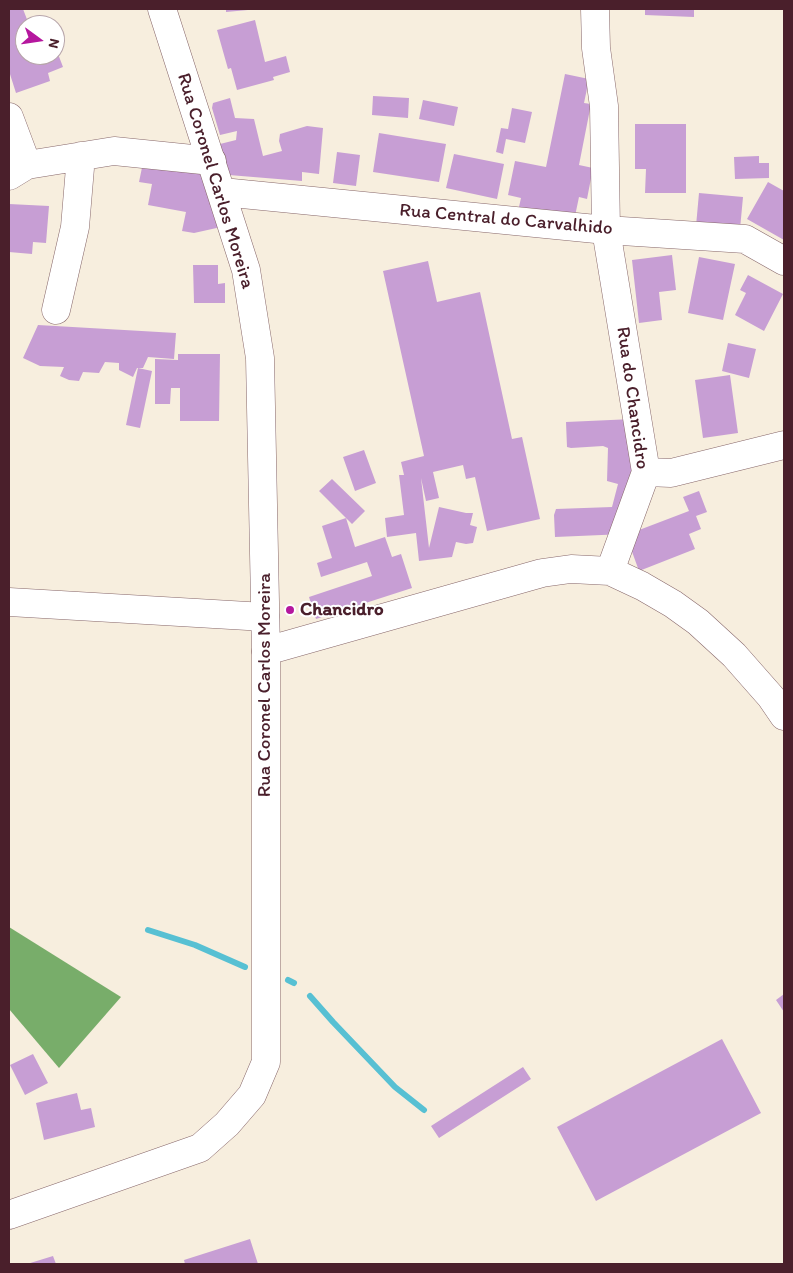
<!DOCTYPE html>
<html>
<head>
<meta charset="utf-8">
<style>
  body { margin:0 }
  #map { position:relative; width:793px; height:1273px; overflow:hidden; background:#f7eede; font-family:Itim,sans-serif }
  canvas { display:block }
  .frame { position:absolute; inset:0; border:10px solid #4a1f2b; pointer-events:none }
  .north { position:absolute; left:15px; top:15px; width:50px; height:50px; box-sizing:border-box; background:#fff; border:1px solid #b7a5aa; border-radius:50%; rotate:104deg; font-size:14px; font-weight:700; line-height:20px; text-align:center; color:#4a1f2b }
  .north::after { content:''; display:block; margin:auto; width:18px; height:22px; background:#b5179e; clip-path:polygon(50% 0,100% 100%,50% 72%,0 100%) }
</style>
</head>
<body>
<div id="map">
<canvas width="793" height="1273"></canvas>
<div class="frame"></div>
<div class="north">N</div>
</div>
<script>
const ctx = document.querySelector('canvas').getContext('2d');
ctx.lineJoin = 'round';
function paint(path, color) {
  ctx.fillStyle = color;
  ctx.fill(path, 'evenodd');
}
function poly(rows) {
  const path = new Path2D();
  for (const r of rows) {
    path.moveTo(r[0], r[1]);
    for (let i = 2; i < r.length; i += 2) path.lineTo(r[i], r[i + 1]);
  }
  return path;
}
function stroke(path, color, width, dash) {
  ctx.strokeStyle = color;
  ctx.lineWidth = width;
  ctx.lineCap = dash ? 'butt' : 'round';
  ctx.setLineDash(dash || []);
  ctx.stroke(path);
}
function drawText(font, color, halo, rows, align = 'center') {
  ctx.font = font + ' Itim,sans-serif';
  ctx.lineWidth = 4;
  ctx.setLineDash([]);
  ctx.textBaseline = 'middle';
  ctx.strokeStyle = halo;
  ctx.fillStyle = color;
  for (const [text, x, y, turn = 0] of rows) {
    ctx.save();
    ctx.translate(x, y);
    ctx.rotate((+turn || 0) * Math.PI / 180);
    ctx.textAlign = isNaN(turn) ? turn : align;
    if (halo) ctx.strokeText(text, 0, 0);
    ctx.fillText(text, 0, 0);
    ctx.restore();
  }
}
paint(poly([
  [9,927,121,997,59,1068,9,1009]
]), '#78ad6a');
stroke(poly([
  [148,930,195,945,245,967],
  [288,980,294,983],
  [310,996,333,1022,395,1087,424,1110]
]), '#57c0d3', 6);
paint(poly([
  [9,9,23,9,28,22,45,16,48,25,25,25,25,55,55,55,55,46,63,67,48,73,50,81,16,93,9,71],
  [226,9,248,9,248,10,226,12],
  [645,9,694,9,694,17,645,15],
  [255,20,265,62,286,56,290,72,273,77,274,80,237,90,231,68,228,69,217,30],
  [565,74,589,79,584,103,591,104,579,165,593,168,587,199,579,197,575,216,519,207,521,198,508,195,515,161,546,167],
  [373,96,409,98,408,118,372,115],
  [230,98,235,118,254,119,263,156,282,151,279,141,280,134,307,126,323,128,319,174,302,172,302,181,229,175,220,144,236,140,237,131,220,135,212,108,213,103],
  [423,100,458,107,454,126,419,119],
  [512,108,532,112,525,143,506,139,503,154,496,152,501,128,508,129],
  [635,124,686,124,686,193,645,193,646,169,635,169],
  [379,133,446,144,439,182,373,172],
  [337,152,360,155,356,186,333,183],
  [454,154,504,164,497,199,446,188],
  [759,156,759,163,769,163,769,178,735,179,734,157],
  [144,158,209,170,221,227,194,233,182,231,186,212,148,205,152,184,139,182],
  [768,182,784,191,784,240,747,219],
  [699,193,743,197,740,229,696,226],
  [9,204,49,206,46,243,33,242,32,254,9,252],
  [672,255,676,290,659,292,662,320,639,323,632,260],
  [699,257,735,264,723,320,688,313],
  [428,261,437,302,480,292,512,439,522,437,540,519,487,531,475,477,466,479,463,465,433,472,439,498,426,501,421,478,429,548,439,507,466,513,473,513,470,525,477,527,473,543,466,544,456,542,452,557,419,561,416,533,387,537,385,518,404,515,399,475,404,475,401,462,424,456,383,271],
  [193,265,218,265,218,284,225,283,225,303,194,303],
  [748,275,783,294,764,331,735,315,746,293,740,290],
  [38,325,176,333,174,359,148,357,143,368,137,368,133,377,119,370,119,363,105,362,99,373,83,372,79,381,69,380,60,376,64,367,40,366,23,358],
  [728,343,756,349,749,378,722,371],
  [178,354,220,354,219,421,180,421,180,388,171,388,170,404,155,404,155,359,178,360],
  [138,368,152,371,140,428,126,425],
  [730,375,738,433,703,438,695,380],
  [633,419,636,495,625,534,555,537,554,515,556,509,612,507,618,484,607,481,608,448,603,446,571,448,567,447,566,422],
  [364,450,376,483,355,491,343,457],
  [332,479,365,511,352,524,319,491],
  [699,491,707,512,696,516,701,529,689,534,695,549,639,571,626,535,689,511,683,497],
  [346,518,355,547,385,537,392,557,401,554,412,588,316,619,309,597,372,576,367,562,321,577,317,563,332,558,322,526],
  [784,994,784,1012,776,1000],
  [722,1039,761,1113,596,1201,557,1127],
  [33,1054,48,1083,25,1095,10,1065],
  [523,1067,531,1079,439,1138,431,1126],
  [77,1093,81,1110,91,1108,95,1127,44,1140,36,1103],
  [250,1239,258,1264,185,1264,184,1260],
  [53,1256,56,1264,27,1264]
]), '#c79ed4');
const minor = poly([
  [595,9,596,48,604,106,606,230,646,472,610,571],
  [9,117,27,165],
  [9,176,27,165,114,151,212,161],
  [222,192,606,230,745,239,784,261],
  [56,310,75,227,81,156],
  [646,472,671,473,784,445],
  [9,602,265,617],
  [266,651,542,573,571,569,610,571,642,586,673,604,698,622,734,655,771,697,784,716]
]);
const major = poly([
  [9,1215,200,1148,227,1124,252,1095,266,1062,266,651,260,358,246,270,162,9]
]);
stroke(minor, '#87676a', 29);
stroke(major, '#87676a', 29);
stroke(minor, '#fff', 28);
stroke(major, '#fff', 28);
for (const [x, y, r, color] of [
  [290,610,5,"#b5179e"]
]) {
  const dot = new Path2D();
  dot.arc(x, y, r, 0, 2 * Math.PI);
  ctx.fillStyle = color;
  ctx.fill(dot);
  stroke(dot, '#fff', 2);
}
drawText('19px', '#4a1f2b', '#fff', [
  ["Rua Coronel Carlos Moreira",215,181,73],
  ["Rua Central do Carvalhido",506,220,5],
  ["Rua do Chancidro",632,398,82],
  ["Rua Coronel Carlos Moreira",265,685,-90]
]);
drawText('bold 19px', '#4a1f2b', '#fff', [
  ["Chancidro",300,610]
], 'left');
</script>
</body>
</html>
